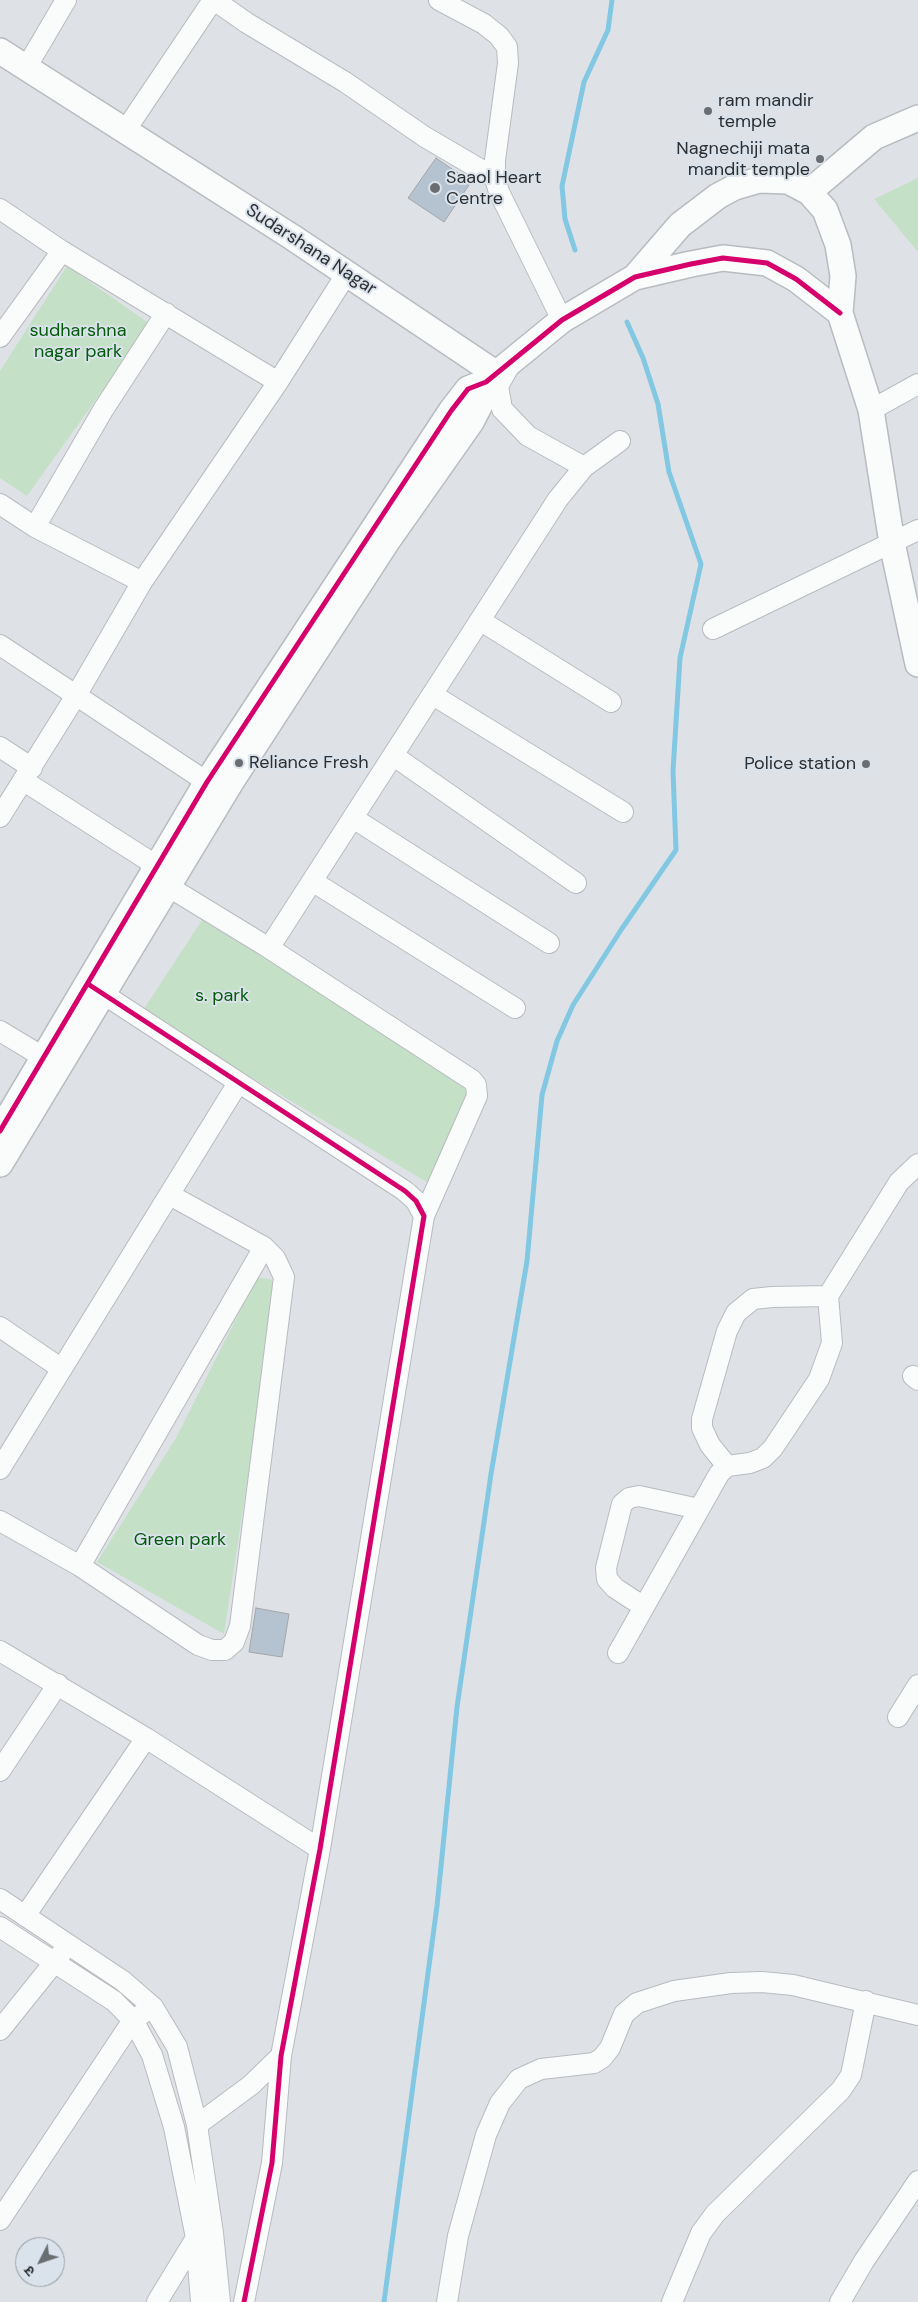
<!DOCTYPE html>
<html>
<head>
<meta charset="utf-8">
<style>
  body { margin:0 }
  #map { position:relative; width:918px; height:2302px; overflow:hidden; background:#dee2e7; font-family:"DM Sans","Noto Sans Devanagari",sans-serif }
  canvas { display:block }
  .north { position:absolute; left:15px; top:2237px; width:50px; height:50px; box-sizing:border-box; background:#dae2eb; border:1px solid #949aa1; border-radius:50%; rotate:229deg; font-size:14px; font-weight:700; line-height:20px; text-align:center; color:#2b2f32 }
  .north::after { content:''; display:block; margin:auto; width:18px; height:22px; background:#6a6e71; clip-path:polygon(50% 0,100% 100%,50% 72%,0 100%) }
</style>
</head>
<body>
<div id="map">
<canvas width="918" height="2302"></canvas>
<div class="north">उ</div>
</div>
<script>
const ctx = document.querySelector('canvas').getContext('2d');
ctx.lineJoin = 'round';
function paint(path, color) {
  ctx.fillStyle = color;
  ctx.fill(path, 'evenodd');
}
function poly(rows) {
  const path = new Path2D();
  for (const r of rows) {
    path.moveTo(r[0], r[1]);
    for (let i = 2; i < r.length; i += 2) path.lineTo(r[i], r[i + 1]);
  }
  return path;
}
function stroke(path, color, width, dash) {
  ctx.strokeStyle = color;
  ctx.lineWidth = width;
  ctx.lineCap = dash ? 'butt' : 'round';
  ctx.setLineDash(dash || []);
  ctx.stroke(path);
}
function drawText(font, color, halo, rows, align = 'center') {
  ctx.font = font + ' "DM Sans",sans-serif';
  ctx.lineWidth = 4;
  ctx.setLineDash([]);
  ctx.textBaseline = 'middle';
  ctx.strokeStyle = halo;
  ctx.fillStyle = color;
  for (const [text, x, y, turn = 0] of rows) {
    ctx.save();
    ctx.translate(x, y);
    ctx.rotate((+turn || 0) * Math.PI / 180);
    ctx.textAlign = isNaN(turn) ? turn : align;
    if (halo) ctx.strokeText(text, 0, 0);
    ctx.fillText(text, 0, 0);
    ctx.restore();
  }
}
paint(poly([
  [918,178,918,252,874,199],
  [67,266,150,324,27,496,0,478,0,371],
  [202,920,486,1094,435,1187,142,1012],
  [257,1277,272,1280,275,1298,224,1634,97,1562,176,1438]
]), '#c4e0c6');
stroke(poly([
  [575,250,565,219,562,186,584,82,608,30,612,0],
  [384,2302,437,1906,457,1707,491,1474,527,1261,542,1095,557,1041,573,1005,621,930,676,850,673,771,680,658,701,564,669,472,658,404,643,358,627,322]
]), '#83c8e3', 5);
const building = poly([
  [436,158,471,182,444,222,408,198,436,158],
  [256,1608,289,1614,282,1657,249,1652,256,1608]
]);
paint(building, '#b5c3d0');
stroke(building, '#a2a6a9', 1);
const minor = poly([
  [214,0,247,23,345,82,425,137,495,178],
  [439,0,484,24,499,36,507,47,508,63,495,160,495,178,499,192,562,320],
  [26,68,66,0],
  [125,131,213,0],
  [0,209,62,251,278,382],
  [0,337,62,251],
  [511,363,498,386,502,409,528,436,584,467],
  [871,410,918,384],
  [0,504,35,527,142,582],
  [35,527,103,410,166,313],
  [481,621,611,702],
  [713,629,918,530],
  [0,645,207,782],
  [433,695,623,812],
  [0,747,32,768],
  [394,756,576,883],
  [24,781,157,866],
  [0,817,77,694,142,582,278,382,347,273],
  [353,818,549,943],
  [312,881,515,1008],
  [169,887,269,948,472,1080,476,1085,477,1096,424,1216],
  [269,948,558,499,584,467,620,441],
  [91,986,405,1191,416,1201,424,1216,320,1849,281,2056,272,2163,244,2302],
  [0,1031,43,1057],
  [0,1327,62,1369],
  [913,1376,918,1380],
  [727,1466,710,1445,702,1428,702,1419,727,1331,736,1313,753,1299,772,1297,828,1296],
  [0,1469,238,1083],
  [0,1521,80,1566,198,1645,212,1650,225,1650,234,1642,240,1626,284,1277,275,1258,264,1247,170,1195],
  [80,1566,264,1247],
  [644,1607,615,1588,607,1579,606,1568,622,1504,629,1498,639,1496,699,1509],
  [0,1651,146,1738,320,1849],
  [618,1653,719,1474,727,1466,750,1463,763,1458,773,1448,819,1379,832,1343,828,1296,899,1182,918,1164],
  [898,1717,918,1685],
  [0,1771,58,1684],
  [0,1899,123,1981,153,2007,177,2047,197,2125,213,2233,220,2302],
  [25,1916,146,1738],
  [0,1927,114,2001,133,2020,152,2055,174,2127,196,2238,201,2302],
  [0,2030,61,1954],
  [197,2125,251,2085,281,2056],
  [0,2220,133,2020,142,2014],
  [157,2302,196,2238,199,2237],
  [447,2302,458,2236,486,2135,500,2103,519,2079,541,2069,594,2063,602,2058,610,2048,624,2014,637,2003,674,1991,731,1983,762,1982,793,1985,918,2015],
  [672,2302,701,2233,715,2214,841,2090,851,2075,866,2001],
  [840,2302,864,2261,918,2181]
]);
const tertiary = poly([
  [0,51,292,237,495,373],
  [809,192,874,137,918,118],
  [635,277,680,225,718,196,735,187,759,180,788,181,809,192,825,210,838,245,843,276,840,313,871,410,892,543,918,664],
  [0,1131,207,782,451,411,468,389,486,382,562,320,635,277,691,264,723,258,767,263,796,279,840,313],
  [0,1164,231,782,388,540,471,422,483,399,486,382]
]);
stroke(minor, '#b8bbbf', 22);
stroke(tertiary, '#b8bbbf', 28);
stroke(minor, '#fafbfb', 20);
stroke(tertiary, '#fafbfb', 25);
stroke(poly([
  [88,984,405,1191,416,1201,424,1216,320,1849,281,2056,272,2163,244,2302],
  [0,1131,207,782,451,411,468,389,486,382,562,320,635,277,691,264,723,258,767,263,796,279,840,313]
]), '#d6006c', 5);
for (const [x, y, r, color] of [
  [708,111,5,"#6a6e71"],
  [820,159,5,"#6a6e71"],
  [435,188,6,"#6a6e71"],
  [239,763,5,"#6a6e71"],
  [866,764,5,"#6a6e71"]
]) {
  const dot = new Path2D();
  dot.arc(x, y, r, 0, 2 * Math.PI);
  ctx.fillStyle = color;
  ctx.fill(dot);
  stroke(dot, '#dae2eb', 2);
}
drawText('18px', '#2b2f32', '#dae2eb', [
  ["ram mandir",718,101],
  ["temple",718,122],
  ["Nagnechiji mata",810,149,"right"],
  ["mandit temple",810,170,"right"],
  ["Saaol Heart",446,178],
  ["Centre",446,199],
  ["Reliance Fresh",249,763],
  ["Police station",856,764,"right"]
], 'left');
drawText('18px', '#2b2f32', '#dae2eb', [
  ["Sudarshana Nagar",311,250,33]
]);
drawText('18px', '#035b09', '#dae2eb', [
  ["sudharshna",78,331],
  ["nagar park",78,352],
  ["s. park",222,996],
  ["Green park",180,1540]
]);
</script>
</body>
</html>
